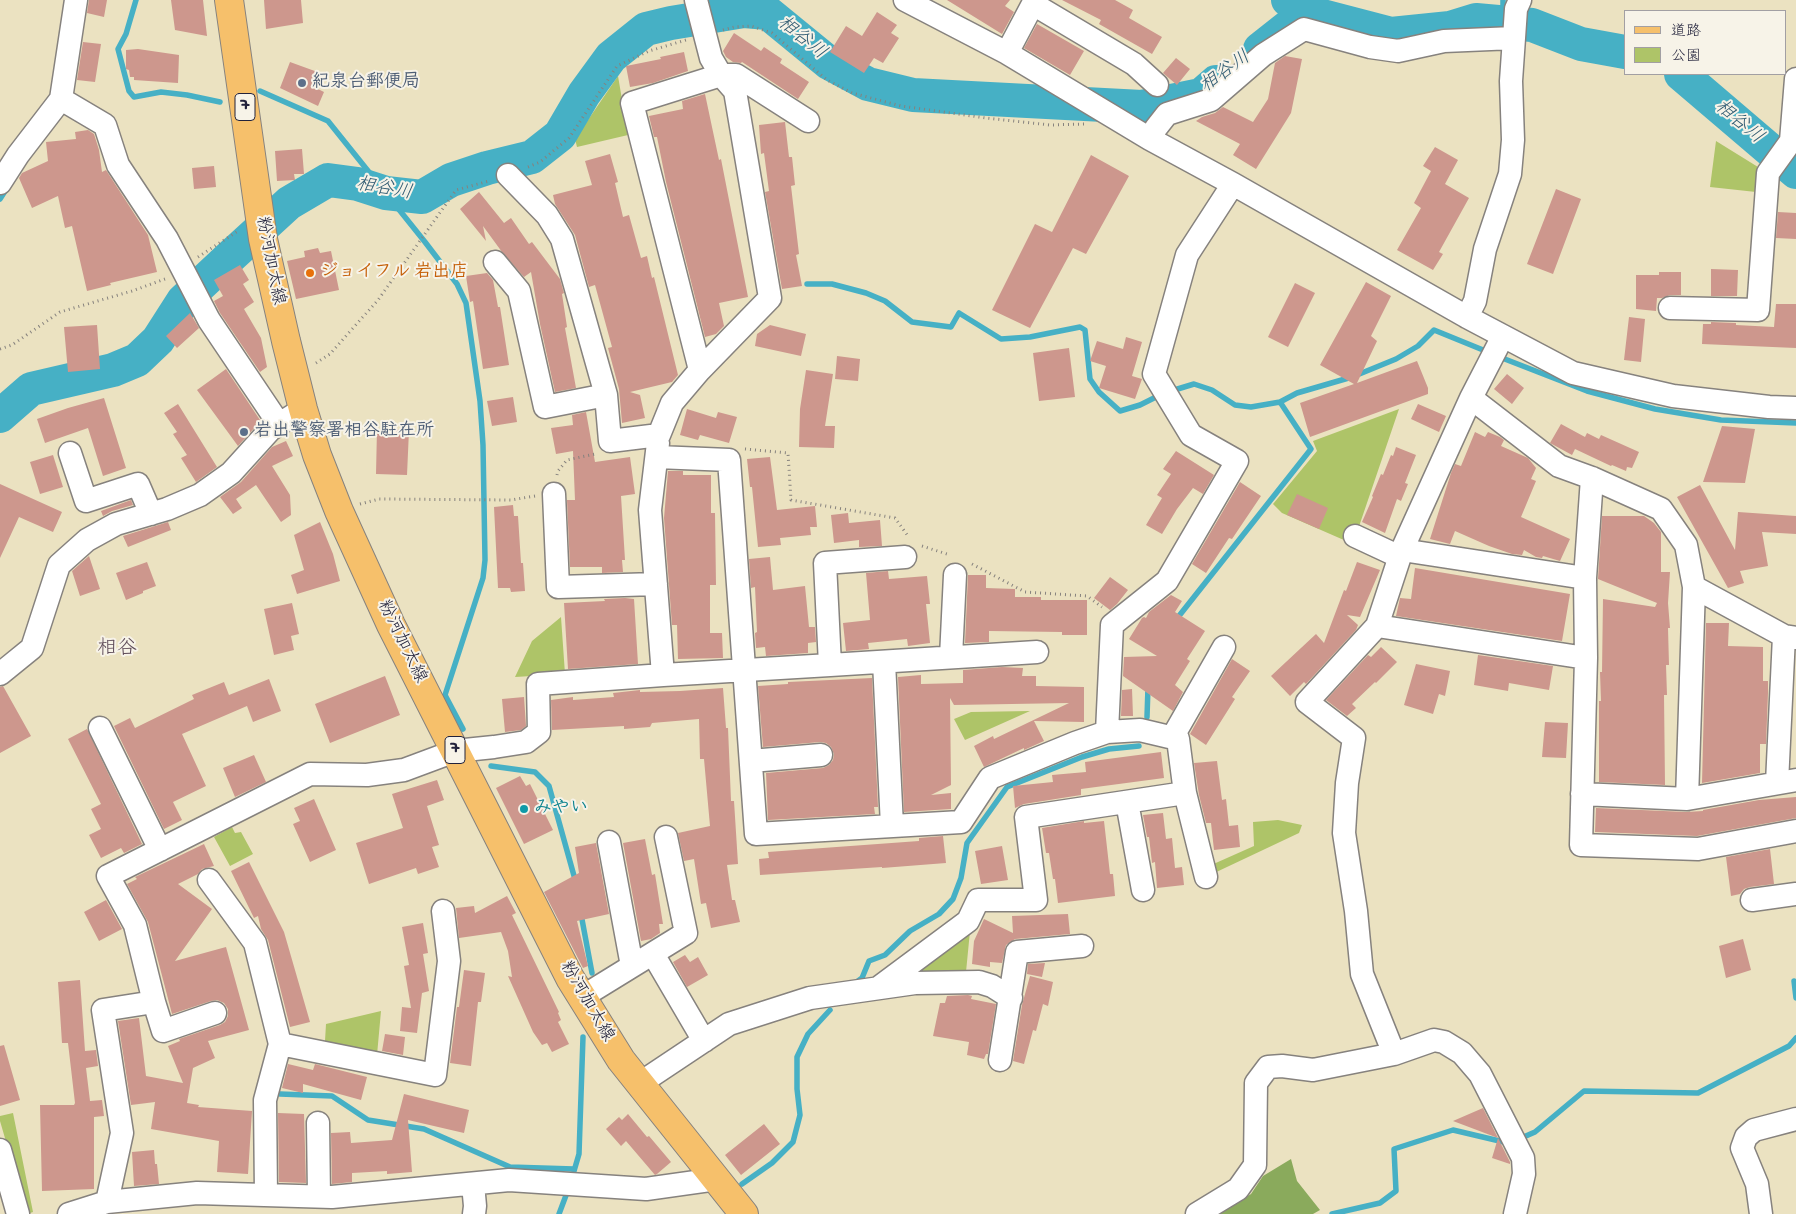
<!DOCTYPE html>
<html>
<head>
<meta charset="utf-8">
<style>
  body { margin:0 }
  #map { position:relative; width:1796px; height:1214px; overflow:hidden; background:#ebe2c1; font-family:"Gochi Hand","Klee One",sans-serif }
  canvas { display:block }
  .legend { position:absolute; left:1624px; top:10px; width:162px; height:65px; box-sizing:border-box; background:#f7f3e8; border:1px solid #a29fa3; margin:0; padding:6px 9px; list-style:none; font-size:15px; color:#22223b }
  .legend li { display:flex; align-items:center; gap:10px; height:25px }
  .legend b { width:25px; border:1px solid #a29fa3 }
</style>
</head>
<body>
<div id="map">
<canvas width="1796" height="1214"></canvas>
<ul class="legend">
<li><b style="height:6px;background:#f6c06b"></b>道路</li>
<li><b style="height:14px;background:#aec468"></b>公園</li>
</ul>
</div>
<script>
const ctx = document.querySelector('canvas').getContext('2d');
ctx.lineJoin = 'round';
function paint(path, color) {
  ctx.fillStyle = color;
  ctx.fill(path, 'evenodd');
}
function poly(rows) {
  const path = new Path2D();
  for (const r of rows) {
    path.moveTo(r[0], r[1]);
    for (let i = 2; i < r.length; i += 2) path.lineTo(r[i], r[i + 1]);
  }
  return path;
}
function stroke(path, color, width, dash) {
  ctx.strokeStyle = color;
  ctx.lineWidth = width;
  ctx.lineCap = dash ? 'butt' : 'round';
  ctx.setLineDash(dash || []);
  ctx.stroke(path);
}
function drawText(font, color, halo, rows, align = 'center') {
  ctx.font = font + ' "Gochi Hand","Klee One",sans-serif';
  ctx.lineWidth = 4;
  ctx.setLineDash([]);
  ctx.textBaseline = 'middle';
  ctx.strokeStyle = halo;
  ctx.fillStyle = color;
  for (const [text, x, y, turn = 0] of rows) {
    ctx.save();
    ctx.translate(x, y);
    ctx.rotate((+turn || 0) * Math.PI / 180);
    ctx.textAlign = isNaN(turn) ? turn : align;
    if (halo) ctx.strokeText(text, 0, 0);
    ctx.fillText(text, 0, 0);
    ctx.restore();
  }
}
paint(poly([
  [618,76,628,135,577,147,575,139],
  [1716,141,1758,167,1756,192,1710,187],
  [1399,409,1353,544,1282,513,1273,504,1317,451,1313,441],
  [561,617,565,674,515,677,532,641],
  [1030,711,965,740,954,719,971,712],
  [1278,820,1302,825,1299,833,1210,875,1209,866,1254,846,1253,822],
  [232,827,235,833,241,832,253,854,230,866,214,837],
  [970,931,966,972,905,978],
  [381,1011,377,1055,325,1041,326,1024],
  [13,1113,33,1212,27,1214,0,1121,0,1116]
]), '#aec468');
paint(poly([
  [1291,1159,1297,1181,1320,1210,1313,1214,1219,1214,1251,1194,1263,1176]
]), '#8aaa5c');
stroke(poly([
  [136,0,126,34,118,49,129,91,134,97,161,92,187,95,220,102],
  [1503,0,1503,22],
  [260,91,328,121,425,242,457,284,466,303,480,401,483,445,485,560,483,578,445,695,463,729],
  [0,199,7,188],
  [807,284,832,284,866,293,885,301,912,322,951,327,959,313,1001,339,1030,337,1080,327,1085,330,1090,379,1099,392,1120,411,1140,405,1160,395],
  [1497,356,1587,391,1655,409,1721,420,1796,423],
  [1171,391,1194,384,1212,390,1235,405,1251,407,1280,402],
  [1175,621,1311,449,1280,402,1297,393,1352,377,1396,359,1418,346,1434,330,1488,352],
  [1147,717,1148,687],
  [491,766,535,772,549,786,576,883],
  [581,914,592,973],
  [1794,981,1796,998],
  [854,984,862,978,869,961,885,955,910,931,939,914,953,899,961,878,967,843,1007,787,1082,757,1109,749,1139,746],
  [280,1094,332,1096,368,1120,424,1129,510,1167,574,1169],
  [1519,1139,1535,1132,1584,1091,1698,1093,1789,1046,1796,1038],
  [574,1171,579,1154,583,1037],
  [742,1184,772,1163,793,1142,800,1115,797,1089,797,1057,808,1034,830,1010],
  [559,1214,568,1190],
  [1332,1214,1380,1203,1396,1191,1394,1149,1453,1130,1508,1143]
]), '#46b0c5', 5.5);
stroke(poly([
  [1288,0,1307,12,1391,34,1450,28,1476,20,1532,25,1581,44,1625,52],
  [1260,49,1307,12],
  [1681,74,1796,172],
  [0,416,31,389,113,370,137,360,158,340,183,301,230,257,289,203,328,180,358,184,386,193,422,197,451,180,487,168,532,157,560,135,584,94,611,57,646,29,671,23,744,11,768,13,829,63,868,84,913,95,1142,107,1201,95,1216,82]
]), '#46b0c5', 34);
paint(poly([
  [89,0,107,0,104,17,87,13],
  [171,0,203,0,207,36,175,30],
  [264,0,301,0,303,23,266,29],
  [947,0,1010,0,1005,6,1014,12,1002,34],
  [1062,0,1115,0,1133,10,1129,18,1162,37,1152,54,1099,24,1101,20],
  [877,12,897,25,891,33,899,38,883,63,874,58,864,73,830,52,846,26,862,36],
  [1037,24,1084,51,1070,75,1024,48],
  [734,33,761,51,764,47,782,59,780,63,809,82,798,99,742,62,741,63,733,62,726,57,723,51],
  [83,42,101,44,95,82,77,80],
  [138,49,179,55,178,83,134,80,134,77,130,77,129,70,126,69,126,50],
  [684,52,688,71,653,83,630,87,626,66,661,59,660,57],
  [1285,56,1302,59,1291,113,1256,169,1233,155,1240,144,1196,121,1202,117,1215,113,1223,107,1253,122,1268,99,1275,63],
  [1176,58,1190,69,1177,85,1163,73],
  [290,62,323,74,318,89,324,92,318,106,280,88],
  [705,94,719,160,721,159,748,297,719,303,724,326,716,334,705,337,666,182,657,137,654,137,649,116,683,109,682,101],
  [785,122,789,157,792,157,795,185,791,186,799,254,796,255,802,286,782,289,765,192,769,191,764,153,761,154,759,125],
  [88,130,94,134,99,150,102,172,106,170,148,235,157,272,110,283,111,285,87,291,72,226,65,228,58,196,32,208,19,178,22,173,48,161,46,142,76,139,75,132],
  [1435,147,1458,160,1445,184,1469,198,1439,252,1443,254,1433,270,1397,250,1421,208,1414,203,1431,171,1423,166],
  [302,149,304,174,294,174,295,180,277,181,275,151],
  [610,154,618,182,615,183,623,217,629,215,641,258,647,256,652,278,654,277,678,375,672,382,630,392,640,395,645,418,622,423,619,389,608,348,612,347,595,285,589,287,575,235,555,204,553,195,592,185,585,161],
  [1091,155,1129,176,1086,254,1073,248,1030,328,992,310,1035,224,1052,232],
  [214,166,216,187,194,189,192,168],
  [1556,189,1581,199,1553,274,1527,264],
  [479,192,504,223,511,218,529,244,532,242,560,279,564,293,562,294,567,327,565,328,576,388,555,392,540,324,531,272,524,277,502,252,483,226,486,241,460,209],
  [1778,212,1796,213,1796,239,1776,238],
  [318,248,320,253,331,251,339,290,296,299,287,261,305,257,304,251],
  [240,265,249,280,243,284,254,302,244,309,261,338,267,367,260,372,220,313,214,301,223,296,214,280],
  [1711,269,1738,270,1737,296,1711,296],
  [1659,272,1681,272,1681,295,1670,295,1662,298,1657,298,1656,311,1636,309,1636,275,1659,275],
  [487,273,493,280,498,307,500,307,509,365,483,369,473,301,470,302,466,276],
  [1366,282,1391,296,1371,336,1377,341,1357,383,1417,361,1428,388,1428,394,1310,437,1300,403,1354,384,1320,365],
  [1295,283,1315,293,1288,347,1268,337],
  [1776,304,1796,304,1796,348,1702,344,1703,324,1711,324,1711,322,1736,323,1736,325,1774,327],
  [190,313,199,328,177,348,166,336],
  [1629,317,1645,319,1641,362,1624,360],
  [97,325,100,369,68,372,64,327],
  [770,325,806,334,801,356,755,346,757,334],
  [1126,337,1142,342,1132,376,1142,379,1135,399,1099,388,1106,366,1090,361,1097,341,1123,349],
  [1069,348,1075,397,1039,401,1033,353],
  [837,356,860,359,858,381,835,379],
  [226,369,260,420,255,424,257,425,238,446,197,390],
  [806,370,833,374,825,426,835,426,834,448,799,447,800,409],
  [1507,374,1524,388,1512,404,1494,389],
  [513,397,517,422,492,426,487,401],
  [104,398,126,468,103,476,88,428,45,443,37,419,68,408],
  [178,404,217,467,196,482,181,458,187,455,173,434,177,432,164,413],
  [1418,404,1446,416,1439,432,1411,419],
  [687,409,716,418,718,412,737,417,729,443,700,435,698,440,680,435],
  [586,412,595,462,630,457,635,494,621,496,625,560,622,560,623,572,602,573,602,567,570,567,567,500,575,500,573,451,556,454,551,428,573,425,572,415],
  [1561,424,1585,437,1587,433,1599,439,1601,435,1639,452,1632,468,1627,467,1626,471,1612,465,1611,466,1575,449,1572,455,1550,443],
  [1722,426,1755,429,1745,483,1703,482],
  [377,429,409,430,407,475,376,474],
  [1475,432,1485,437,1488,432,1500,437,1504,440,1501,446,1528,458,1536,468,1531,479,1536,481,1521,517,1570,539,1560,561,1543,556,1542,558,1536,557,1524,550,1522,555,1512,554,1489,546,1455,531,1450,544,1430,539,1451,473,1455,464,1461,466],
  [286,441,293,456,272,466,290,495,291,515,281,522,256,485,236,499,242,508,233,514,220,497,241,482,272,447],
  [1396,447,1416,455,1405,483,1408,484,1401,501,1397,499,1385,533,1362,522,1373,497,1372,496,1381,474,1383,475,1391,455,1393,456],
  [1176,451,1214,475,1203,494,1193,488,1177,509,1162,534,1146,525,1162,498,1157,495,1171,474,1163,469],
  [53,455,63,487,40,494,30,462],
  [770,457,777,510,815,506,817,527,810,527,811,535,780,538,781,545,758,547,752,487,750,487,747,459],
  [668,471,683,471,683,475,711,475,711,513,715,513,716,585,710,585,710,633,722,633,723,658,678,659,677,625,672,625,664,518],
  [1240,482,1261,496,1232,539,1229,538,1206,573,1192,564],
  [0,484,62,512,53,532,19,517,0,558],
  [1700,485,1735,550,1738,512,1796,516,1796,534,1762,532,1768,566,1740,571,1744,583,1728,588,1677,497],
  [1297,494,1328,508,1319,529,1287,515],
  [131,500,133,505,112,511,103,516,101,511],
  [513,505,514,516,518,516,521,563,523,563,525,591,511,592,510,588,498,588,494,507],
  [848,513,849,523,880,520,882,546,859,547,859,540,834,543,831,515],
  [1602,516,1644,516,1654,523,1661,532,1661,572,1670,572,1668,603,1670,628,1668,628,1669,665,1666,665,1667,695,1664,695,1665,785,1599,782,1599,701,1601,701,1600,672,1602,672,1603,599,1655,607,1657,603,1598,579],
  [168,522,171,530,128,547,123,536],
  [320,522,333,554,340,581,297,594,291,575,304,570,294,535],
  [89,556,100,589,80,596,72,571],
  [770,557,773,590,805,586,809,627,815,627,816,642,808,643,808,653,766,656,765,647,756,648,755,633,757,632,755,587,751,588,749,559],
  [147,562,156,586,143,591,143,593,126,600,116,573],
  [1357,562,1380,570,1360,617,1347,615,1358,625,1356,630,1306,684,1304,682,1290,696,1271,676,1316,634,1324,643,1344,590,1346,591],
  [1415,568,1570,594,1562,641,1396,616,1400,598,1411,599],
  [888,571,889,579,927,576,930,604,926,604,930,643,908,646,907,639,868,643,869,649,846,651,843,623,870,620,866,573],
  [968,575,986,575,986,588,1015,589,1015,597,1041,597,1041,600,1087,600,1087,635,1062,635,1062,632,989,631,989,642,965,643],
  [1110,577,1128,590,1117,604,1110,610,1094,598],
  [1171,595,1182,601,1175,612,1205,631,1187,659,1190,661,1175,685,1183,692,1173,711,1123,676,1124,657,1157,656,1129,639,1142,618,1144,617,1146,618,1149,612],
  [625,598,634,599,638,664,568,669,564,603,605,601,604,599],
  [292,603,299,634,291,636,294,650,274,655,264,609],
  [1706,623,1729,623,1728,646,1763,647,1763,681,1768,681,1768,693,1766,744,1760,744,1760,773,1702,783],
  [1381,647,1397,662,1376,683,1375,682,1352,704,1356,708,1347,716,1326,700,1368,655,1371,657],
  [1478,655,1553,666,1549,690,1509,683,1508,691,1474,685],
  [1232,659,1250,671,1232,697,1235,699,1206,745,1190,734],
  [1416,664,1450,671,1445,696,1439,694,1433,714,1404,705],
  [1002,667,1023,668,1022,676,1036,676,1036,686,1084,687,1084,722,1034,721,1044,741,1024,750,1024,748,984,767,974,746,993,736,994,739,1069,703,954,705,950,698,951,785,931,795,951,793,951,809,904,812,898,677,921,675,921,684,963,683,963,670],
  [385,676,400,715,330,743,315,704],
  [872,678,878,807,874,807,875,814,768,820,766,773,823,768,829,765,833,760,834,754,831,747,826,743,820,742,763,747,758,686,788,684,788,682],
  [269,679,281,711,253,722,247,706,182,734,206,786,173,802,182,820,164,829,114,726,130,718,135,728,194,699,192,695,224,682,229,695],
  [3,686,31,736,0,753,0,687],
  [723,688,726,728,728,728,731,801,734,801,738,864,727,865,732,900,735,900,740,922,711,928,706,903,701,904,694,859,684,861,678,833,710,826,704,759,700,759,699,719,652,723,650,727,624,729,624,726,552,730,551,700,573,697,573,700,614,697,613,693,640,690,640,692,680,691],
  [1132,689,1133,716,1121,716,1122,690],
  [524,697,526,726,521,730,505,732,502,699],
  [1545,722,1568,723,1566,758,1542,757],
  [87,729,142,844,124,853,121,848,101,858,89,835,101,829,91,809,101,804,68,739],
  [1161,752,1164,778,1081,789,1081,795,1024,804,1015,808,1013,786,1053,782,1052,775,1086,772,1085,762],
  [254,755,266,782,235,797,223,768],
  [1217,761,1222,800,1226,799,1229,826,1238,825,1240,847,1214,850,1211,823,1206,823,1199,795,1194,763],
  [520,776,526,786,530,784,553,830,524,844,496,788],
  [437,780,444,800,427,806,439,845,432,847,439,867,418,874,416,868,369,884,356,843,403,828,392,794],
  [1796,797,1796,818,1697,836,1595,832,1596,808,1686,812,1703,811,1703,810,1759,800],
  [314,799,336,850,310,862,293,824,300,821,294,808],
  [1163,813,1166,839,1172,838,1175,868,1182,867,1184,885,1157,888,1155,862,1152,863,1149,837,1147,837,1143,815],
  [1084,821,1084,823,1104,821,1110,874,1113,874,1115,896,1058,903,1055,879,1053,879,1049,853,1046,853,1042,828],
  [943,836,946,863,882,868,882,867,760,875,759,859,769,858,768,852,919,841,919,838],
  [645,839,652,875,655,874,663,924,659,924,660,933,651,939,641,941,623,843],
  [596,843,609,914,577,921,588,966,583,968,544,892,579,873,575,847],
  [204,844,214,866,202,869,198,874,178,884,212,909,175,961,226,947,249,1030,208,1041,215,1058,193,1068,187,1103,199,1105,198,1107,252,1111,248,1174,217,1172,219,1141,151,1129,155,1102,131,1105,118,1021,139,1018,146,1076,183,1083,168,1046,180,1041,179,1039,220,1025,225,1022,228,1016,228,1009,224,1003,217,1000,211,1001,172,1014,148,922,127,884,137,879,135,877],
  [1002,846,1008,880,981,884,975,851],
  [1770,849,1774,884,1750,887,1744,889,1740,894,1731,896,1726,857],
  [249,862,284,932,310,1022,290,1027,268,940,261,929,258,916,254,918,231,871],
  [507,896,516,913,512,915,559,1012,558,1013,561,1020,558,1022,569,1044,552,1052,547,1043,542,1045,533,1032,508,976,512,977,508,951,501,932,459,938,456,908,474,906,475,913],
  [106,900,122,929,99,941,84,912],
  [1068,914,1070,934,1015,939,1006,945,1002,963,990,962,990,967,972,964,974,941,984,919,1013,933,1012,916],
  [423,923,428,953,423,954,429,991,422,993,417,1033,400,1031,402,1007,411,1008,404,966,409,965,402,927],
  [1743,939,1751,970,1726,978,1719,946],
  [685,955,690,962,698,957,708,975,687,987,673,962],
  [1045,963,1042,977,1027,974,1028,964],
  [464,970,485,973,481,1002,478,1002,471,1066,450,1063,457,1007,459,1007],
  [1030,976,1053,982,1048,1006,1043,1004,1036,1031,1033,1030,1024,1064,1013,1061,1022,1005],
  [80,980,85,1051,96,1050,98,1066,86,1068,90,1101,102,1100,104,1116,94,1117,94,1189,42,1191,40,1105,74,1105,75,1103,68,1043,62,1043,58,982],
  [968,995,972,996,971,999,996,1004,988,1054,986,1054,984,1059,967,1055,969,1042,933,1036,940,1003,945,1003,947,996],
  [385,1034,405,1037,403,1055,382,1051],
  [4,1045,20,1100,0,1106,0,1046],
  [288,1064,313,1070,315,1064,367,1077,361,1100,303,1084,303,1093,282,1088],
  [404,1094,469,1110,464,1133,408,1120,412,1172,387,1174,387,1171,352,1173,352,1182,332,1184,331,1133,350,1132,351,1143,392,1140],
  [1483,1108,1510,1162,1510,1164,1492,1158,1498,1138,1453,1121],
  [278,1113,304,1114,306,1183,279,1182],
  [628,1114,647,1137,649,1136,671,1162,657,1174,655,1175,626,1141,621,1146,606,1129,619,1117,622,1120],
  [764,1124,780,1144,741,1175,725,1155],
  [154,1150,155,1164,157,1164,159,1184,134,1186,132,1152]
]), '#cd978d');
const minor = poly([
  [905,0,1007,53,1150,139,1233,184,1467,317,1573,373,1673,396,1769,407,1796,408],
  [1033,4,1134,64,1157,85],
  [1007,53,1035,0],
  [722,75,736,75,808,121],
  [61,99,105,125,118,165,167,239,209,320,279,424],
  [1150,139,1156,128,1167,114,1211,100,1263,55,1304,29,1370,47,1398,51,1444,41,1514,38],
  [508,175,547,215,562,239,606,395,610,441,659,435,672,403,700,370,632,103,721,75,711,58,696,0],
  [0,183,18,155,61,99,76,0],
  [495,262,519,291,545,407,606,395],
  [1670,308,1758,310,1768,173,1791,141,1796,79],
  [1467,317,1475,301,1485,249,1510,174,1513,140,1511,81,1514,38,1516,9,1520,0],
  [1503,336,1471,398,1402,550,1377,626,1586,658],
  [700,370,770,298,735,91,721,75],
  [1471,398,1559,466,1592,478,1661,509,1686,545,1694,587,1784,636,1796,638],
  [658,443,650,510,663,675,830,665,825,563,905,557],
  [70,453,86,501,138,484,151,514],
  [657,457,729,460,756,834,961,822,990,778,1075,743,1107,732,1112,625,1167,581,1237,461,1191,435,1154,374,1187,255,1233,184],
  [1592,478,1585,578,1586,658,1581,845,1698,849,1796,831],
  [554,494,558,587,656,584],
  [1355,536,1400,557],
  [1402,550,1585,578],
  [1377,626,1307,702,1354,738,1347,783,1344,833,1356,911,1362,974,1394,1054],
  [951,657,955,575],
  [884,662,892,826],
  [830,665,1037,652],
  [0,674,32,648,59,565,87,540,116,524,167,509,200,495,231,473,270,430,303,409],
  [100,728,160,850],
  [1107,732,1140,730,1178,739,1185,793],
  [1172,738,1224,647],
  [751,761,821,755],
  [1777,783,1784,636],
  [1582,794,1687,799,1796,780],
  [1687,799,1694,587],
  [1127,802,1143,890],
  [609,842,632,966],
  [209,880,255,943,280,1044,265,1100,266,1195],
  [1752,900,1796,894],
  [653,954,704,1041],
  [878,988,968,921,978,900,1036,900,1026,817,1185,793,1206,877],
  [582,997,686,933,666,837],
  [154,1002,163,1031,215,1013],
  [280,1044,435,1075,449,961,443,911],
  [1000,1060,1017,952,1082,946],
  [639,1084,729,1024,810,998,915,983,979,982,992,986,1011,998],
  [318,1123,319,1196],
  [0,1150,18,1214],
  [473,1184,475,1206,474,1214],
  [107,1202,122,1133,103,1010,154,1002,135,925,108,876,310,774,367,775,404,770,455,751,494,747,526,742,539,732,538,684,663,675],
  [69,1214,107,1202,197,1193,332,1197,509,1180,646,1189,717,1179],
  [1197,1214,1238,1189,1255,1165,1256,1083,1268,1067,1282,1066,1313,1070,1394,1054,1434,1040,1444,1042,1462,1053,1480,1074,1523,1158,1524,1174,1515,1214],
  [1761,1214,1757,1184,1742,1148,1746,1137,1754,1130,1796,1119]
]);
const major = poly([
  [229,0,263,239,286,341,303,409,317,455,339,511,391,625,570,978,621,1060,744,1214]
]);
stroke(minor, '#86827e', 25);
stroke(major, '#86827e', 30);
stroke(poly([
  [723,30,734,27,751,26,772,33,827,80,852,93,901,106,986,118,1050,125,1084,124],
  [528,167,540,162,569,138,617,66,649,51,686,40],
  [198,257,238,231],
  [0,349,12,345,60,312,132,291,165,279],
  [316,363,330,354,378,300,456,190,489,181],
  [745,449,788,453,791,500,895,518,908,536],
  [557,475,558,471,567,460,595,454],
  [360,504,379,499,511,500,535,496],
  [922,546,950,555],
  [972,564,1025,592,1087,596,1102,607]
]), '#86827e', 3, [1, 4]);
stroke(minor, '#fff', 22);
stroke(major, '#f6c06b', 28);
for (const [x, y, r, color] of [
  [302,83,5,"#5c6f8a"],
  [310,273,5,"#e8710a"],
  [244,432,5,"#5c6f8a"],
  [524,809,5,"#0f9aa8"]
]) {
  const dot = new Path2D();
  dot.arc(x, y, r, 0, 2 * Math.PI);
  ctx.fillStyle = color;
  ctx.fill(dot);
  stroke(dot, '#f7f3e8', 2);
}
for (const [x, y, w] of [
  [245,107,20],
  [455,750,20]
]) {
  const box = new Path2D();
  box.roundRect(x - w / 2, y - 13.5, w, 27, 4);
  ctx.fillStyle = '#f7f3e8';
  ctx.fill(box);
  stroke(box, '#22223b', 1);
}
drawText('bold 16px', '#22223b', null, [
  ["7",245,107],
  ["7",455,750]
]);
drawText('bold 18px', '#4e5e75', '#f7f3e8', [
  ["紀泉台郵便局",312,83],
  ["岩出警察署相谷駐在所",254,432]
], 'left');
drawText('18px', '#22223b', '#f7f3e8', [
  ["粉河加太線",269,261,79],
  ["粉河加太線",401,642,64],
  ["粉河加太線",586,1002,60]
]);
drawText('bold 18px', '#c56008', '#f7f3e8', [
  ["ジョイフル 岩出店",320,273]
], 'left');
drawText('bold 18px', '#0d838f', '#f7f3e8', [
  ["みやい",534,809]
], 'left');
drawText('italic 19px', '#305b72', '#f7f3e8', [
  ["相谷川",801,39,39],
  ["相谷川",1226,73,-36],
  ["相谷川",1738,123,40],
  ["相谷川",384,190,10]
]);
drawText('20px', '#5e4b58', '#f7f3e8', [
  ["相谷",117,650]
]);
</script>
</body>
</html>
